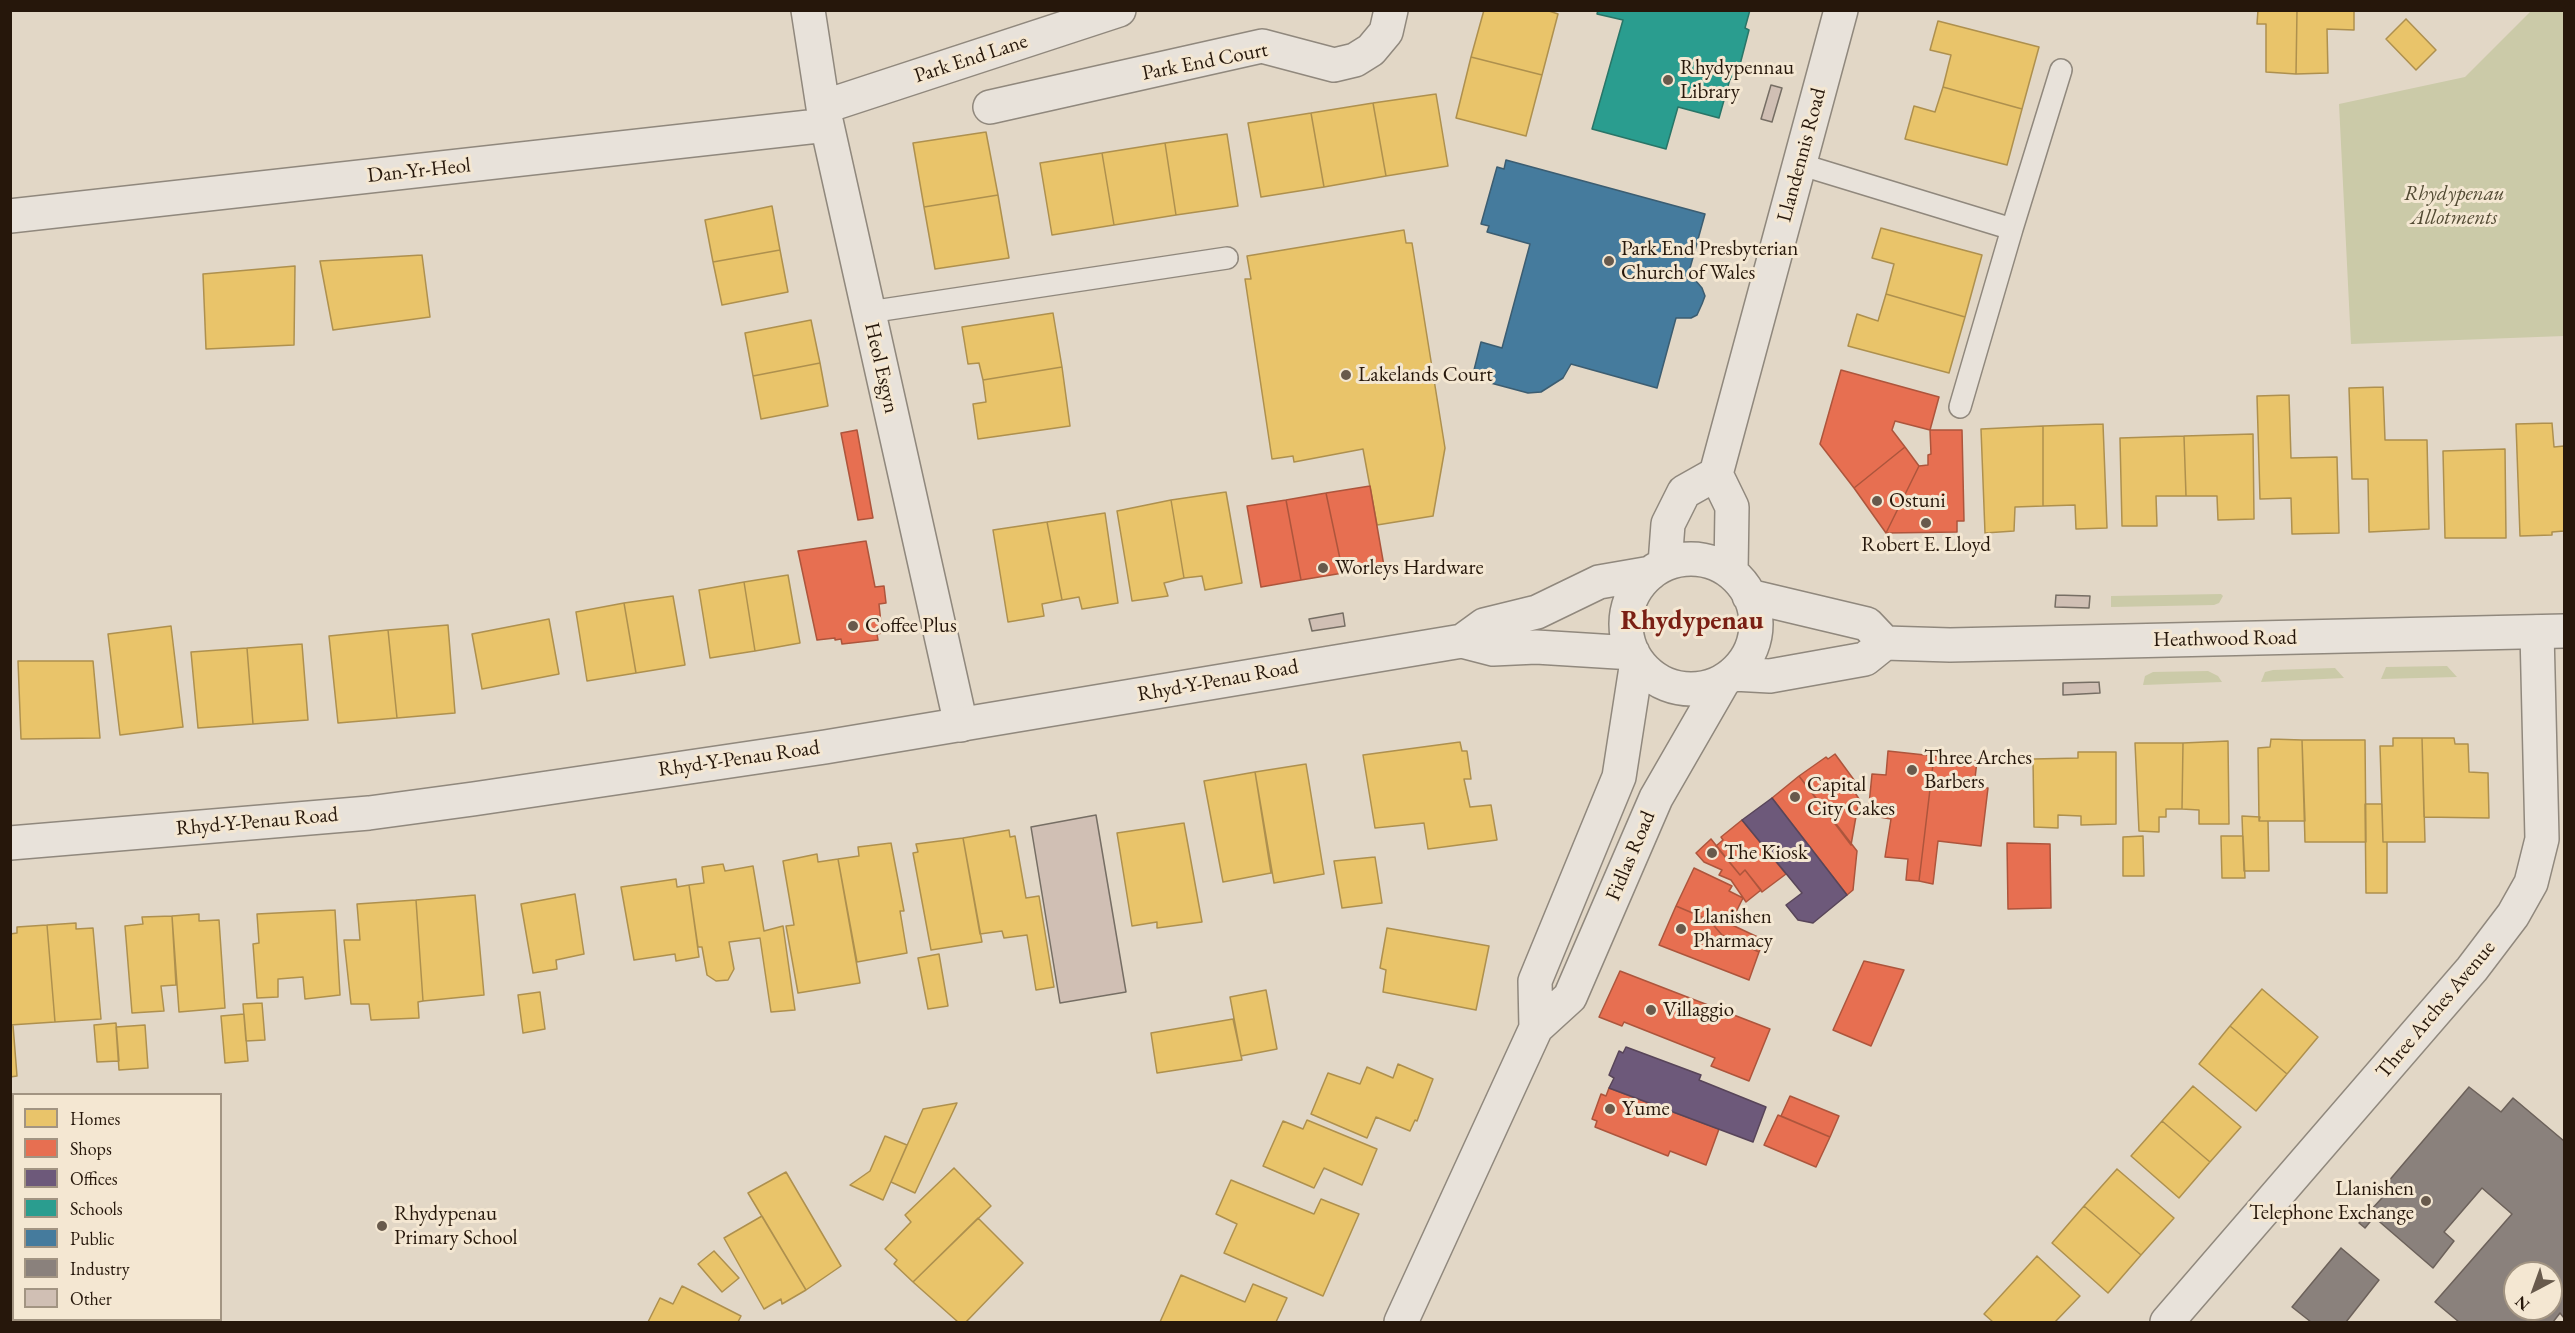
<!DOCTYPE html>
<html>
<head>
<meta charset="utf-8">
<style>
  body { margin:0 }
  #map { position:relative; width:2575px; height:1333px; overflow:hidden; background:#e2d7c6; font-family:"EB Garamond",serif }
  canvas { display:block }
  .frame { position:absolute; inset:0; border:12px solid #26170b; pointer-events:none }
  .legend { position:absolute; left:12px; top:1093px; width:210px; height:228px; box-sizing:border-box; background:#f4e7d2; border:2px solid #a29482; margin:0; padding:8px 10px; list-style:none; font-size:18px; color:#26170b }
  .legend li { display:flex; align-items:center; gap:12px; height:30px }
  .legend b { width:30px; border:2px solid #a29482 }
  .north { position:absolute; left:2503px; top:1261px; width:60px; height:60px; box-sizing:border-box; background:#f4e7d2; border:2px solid #a29482; border-radius:50%; rotate:221deg; font-size:16px; font-weight:700; line-height:24px; text-align:center; color:#26170b }
  .north::after { content:''; display:block; margin:auto; width:21px; height:27px; background:#685a4c; clip-path:polygon(50% 0,100% 100%,50% 72%,0 100%) }
</style>
</head>
<body>
<div id="map">
<canvas width="2575" height="1333"></canvas>
<div class="frame"></div>
<ul class="legend">
<li><b style="height:16px;background:#e9c46a"></b>Homes</li>
<li><b style="height:16px;background:#e76f51"></b>Shops</li>
<li><b style="height:16px;background:#6d597a"></b>Offices</li>
<li><b style="height:16px;background:#2a9d8f"></b>Schools</li>
<li><b style="height:16px;background:#457b9d"></b>Public</li>
<li><b style="height:16px;background:#8a817c"></b>Industry</li>
<li><b style="height:16px;background:#d0bfb4"></b>Other</li>
</ul>
<div class="north">N</div>
</div>
<script>
const ctx = document.querySelector('canvas').getContext('2d');
ctx.lineJoin = 'round';
function paint(path, color) {
  ctx.fillStyle = color;
  ctx.fill(path, 'evenodd');
}
function poly(rows) {
  const path = new Path2D();
  for (const r of rows) {
    if (r.length === 3) {
      path.moveTo(r[0] + r[2], r[1]);
      path.arc(r[0], r[1], r[2], 0, 2 * Math.PI);
      continue;
    }
    path.moveTo(r[0], r[1]);
    for (let i = 2; i < r.length; i += 2) path.lineTo(r[i], r[i + 1]);
  }
  return path;
}
function stroke(path, color, width, dash) {
  ctx.strokeStyle = color;
  ctx.lineWidth = width;
  ctx.lineCap = dash ? 'butt' : 'round';
  ctx.setLineDash(dash || []);
  ctx.stroke(path);
}
function drawText(font, color, halo, rows, align = 'center') {
  ctx.font = font + ' "EB Garamond",serif';
  ctx.lineWidth = 6;
  ctx.setLineDash([]);
  ctx.textBaseline = 'middle';
  ctx.strokeStyle = halo;
  ctx.fillStyle = color;
  for (const [text, x, y, turn = 0] of rows) {
    ctx.save();
    ctx.translate(x, y);
    ctx.rotate((+turn || 0) * Math.PI / 180);
    ctx.textAlign = isNaN(turn) ? turn : align;
    if (halo) ctx.strokeText(text, 0, 0);
    ctx.fillText(text, 0, 0);
    ctx.restore();
  }
}
paint(poly([
  [2531,11,2564,11,2564,336,2351,344,2339,104,2465,77],
  [2221,594,2223,596,2219,603,2214,605,2111,607,2111,596],
  [2447,666,2457,677,2381,679,2386,667],
  [2335,668,2344,678,2261,682,2265,672,2273,670],
  [2208,671,2218,676,2222,682,2143,685,2145,676,2153,672]
]), '#cbcaa8');
const homes = poly([
  [1484,10,1546,10,1558,14,1542,75,1471,57,1484,10],
  [2258,10,2297,10,2296,74,2266,72,2266,24,2257,24,2258,10],
  [2297,10,2354,10,2354,30,2327,29,2328,73,2296,74,2297,10],
  [2406,19,2436,50,2416,70,2386,39,2406,19],
  [1938,21,2039,47,2022,109,1943,87,1951,55,1930,50,1938,21],
  [1471,57,1542,75,1526,136,1456,118,1471,57],
  [1943,87,2022,109,2007,165,1905,139,1914,106,1935,112,1943,87],
  [1436,94,1448,166,1386,176,1373,103,1436,94],
  [1373,103,1386,176,1324,187,1311,113,1373,103],
  [1311,113,1324,187,1261,197,1248,123,1311,113],
  [986,132,998,195,924,207,913,143,986,132],
  [1227,134,1238,206,1176,215,1165,143,1227,134],
  [1165,143,1176,215,1114,225,1102,153,1165,143],
  [1102,153,1114,225,1052,235,1040,163,1102,153],
  [998,195,1009,258,935,269,924,207,998,195],
  [772,206,780,250,713,262,705,220,772,206],
  [1881,228,1982,255,1965,317,1886,294,1894,264,1872,258,1881,228],
  [1404,230,1406,243,1412,243,1445,448,1433,516,1377,525,1363,449,1294,462,1293,456,1272,459,1245,279,1251,279,1247,256,1404,230],
  [780,250,788,292,722,305,713,262,780,250],
  [422,255,430,317,333,330,320,261,422,255],
  [295,266,294,345,206,349,203,274,295,266],
  [1886,294,1965,317,1949,373,1848,346,1857,314,1878,321,1886,294],
  [1053,313,1062,367,983,380,979,363,968,364,962,327,1053,313],
  [811,320,820,363,753,376,745,333,811,320],
  [820,363,828,406,761,419,753,376,820,363],
  [1062,367,1070,426,978,439,973,404,986,402,983,380,1062,367],
  [2383,387,2385,440,2427,440,2429,529,2369,532,2368,479,2352,479,2349,388,2383,387],
  [2289,395,2291,458,2337,457,2339,533,2292,534,2291,498,2260,499,2257,396,2289,395],
  [2552,423,2554,447,2564,446,2564,531,2552,532,2552,535,2520,536,2516,424,2552,423],
  [2103,424,2107,528,2076,529,2075,505,2043,506,2043,426,2103,424],
  [2043,426,2043,506,2015,507,2014,531,1985,533,1981,429,2043,426],
  [2253,434,2254,519,2218,520,2217,496,2186,496,2184,436,2253,434],
  [2184,436,2186,496,2156,496,2157,526,2122,526,2120,438,2184,436],
  [2505,449,2506,538,2445,538,2443,451,2505,449],
  [1226,492,1242,583,1205,590,1202,576,1184,578,1171,500,1226,492],
  [1171,500,1184,578,1164,583,1168,596,1132,601,1117,511,1171,500],
  [1105,513,1118,603,1082,609,1079,597,1062,600,1047,522,1105,513],
  [1047,522,1062,600,1042,604,1044,616,1008,622,993,530,1047,522],
  [788,575,800,643,755,651,744,582,788,575],
  [744,582,755,651,710,658,699,590,744,582],
  [673,596,685,665,636,673,624,603,673,596],
  [624,603,636,673,587,681,576,612,624,603],
  [549,619,559,674,482,689,472,634,549,619],
  [448,625,455,713,397,718,388,630,448,625],
  [171,626,183,727,120,735,108,634,171,626],
  [388,630,397,718,338,723,329,636,388,630],
  [302,644,308,720,253,724,247,648,302,644],
  [247,648,253,724,198,728,191,652,247,648],
  [18,661,93,661,100,738,21,739,18,661],
  [2393,738,2422,738,2425,842,2383,842,2380,746,2393,746,2393,738],
  [2422,738,2454,738,2455,744,2468,744,2469,772,2488,773,2489,818,2424,817,2422,738],
  [2271,739,2302,740,2305,821,2259,821,2258,748,2270,747,2271,739],
  [2302,740,2365,740,2366,842,2305,842,2302,740],
  [2228,741,2229,824,2199,824,2199,810,2182,809,2183,743,2228,741],
  [1460,742,1462,751,1467,751,1471,779,1464,779,1470,807,1491,805,1497,840,1428,849,1424,823,1375,828,1363,755,1460,742],
  [2135,743,2183,743,2182,809,2166,809,2166,817,2159,817,2159,832,2139,831,2135,743],
  [2078,752,2116,752,2116,824,2081,825,2081,816,2058,815,2058,828,2034,827,2033,759,2078,758,2078,752],
  [1306,764,1324,874,1274,883,1255,772,1306,764],
  [1255,772,1271,873,1223,882,1204,781,1255,772],
  [2365,804,2382,804,2383,842,2387,842,2387,893,2366,893,2365,804],
  [2242,816,2260,817,2259,821,2268,821,2269,871,2244,871,2242,816],
  [1184,823,1202,922,1157,928,1157,922,1132,926,1117,833,1184,823],
  [1009,830,1010,837,1015,836,1026,898,1039,896,1054,987,1036,990,1027,935,1004,938,1002,931,980,934,963,838,1009,830],
  [2143,836,2144,876,2123,876,2123,837,2143,836],
  [2221,836,2243,836,2245,878,2222,878,2221,836],
  [963,838,982,942,931,950,913,853,918,852,916,844,963,838],
  [891,843,904,911,900,911,907,953,857,962,838,859,859,856,858,847,891,843],
  [817,854,818,862,838,859,860,983,798,993,786,926,794,925,783,861,817,854],
  [1375,857,1382,903,1342,908,1334,861,1375,857],
  [723,864,725,871,753,866,764,931,783,926,795,1010,771,1012,760,938,729,942,734,969,728,980,716,981,707,975,702,947,698,947,689,885,704,883,702,867,723,864],
  [676,879,677,887,689,885,699,957,676,961,675,954,634,960,621,887,676,879],
  [575,894,584,954,556,960,557,969,533,973,521,904,575,894],
  [475,895,484,995,423,1001,416,900,475,895],
  [416,900,423,1001,418,1002,419,1018,371,1020,369,1004,351,1004,344,940,360,940,357,904,416,900],
  [335,910,340,995,305,999,303,977,278,979,278,997,257,998,253,944,259,943,257,914,335,910],
  [199,914,199,921,219,920,225,1008,179,1012,172,916,199,914],
  [172,916,176,985,161,986,164,1011,132,1013,125,926,143,924,142,917,172,916],
  [76,923,76,929,93,928,101,1019,55,1022,47,925,76,923],
  [47,925,55,1022,10,1025,10,934,17,933,17,927,47,925],
  [1387,928,1489,946,1476,1010,1383,992,1386,970,1380,968,1387,928],
  [939,954,948,1006,928,1009,918,958,939,954],
  [2262,989,2318,1037,2287,1074,2230,1026,2262,989],
  [1266,990,1277,1049,1241,1056,1230,997,1266,990],
  [540,992,545,1029,523,1033,518,995,540,992],
  [262,1003,265,1040,246,1041,243,1004,262,1003],
  [244,1014,248,1061,225,1063,221,1016,244,1014],
  [1233,1019,1242,1060,1157,1073,1151,1033,1233,1019],
  [116,1023,119,1061,97,1062,94,1025,116,1023],
  [10,1025,13,1025,17,1076,10,1077,10,1025],
  [145,1025,148,1068,119,1070,116,1027,145,1025],
  [2230,1026,2287,1074,2256,1111,2199,1064,2230,1026],
  [1398,1064,1433,1079,1417,1121,1415,1120,1410,1131,1376,1117,1367,1138,1311,1114,1328,1073,1360,1084,1367,1067,1393,1078,1398,1064],
  [2193,1086,2241,1127,2210,1162,2162,1121,2193,1086],
  [957,1103,915,1193,891,1182,923,1109,957,1103],
  [1307,1120,1377,1149,1362,1185,1324,1168,1314,1188,1263,1166,1283,1121,1303,1129,1307,1120],
  [2162,1121,2210,1162,2179,1198,2131,1156,2162,1121],
  [885,1136,907,1145,883,1200,850,1185,870,1171,885,1136],
  [954,1168,991,1206,913,1282,894,1264,897,1260,885,1249,911,1222,905,1215,954,1168],
  [2117,1169,2174,1218,2141,1255,2084,1206,2117,1169],
  [786,1172,841,1266,806,1290,748,1193,786,1172],
  [1231,1180,1314,1214,1321,1199,1359,1214,1323,1296,1224,1253,1237,1224,1216,1214,1231,1180],
  [2084,1206,2141,1255,2108,1293,2052,1243,2084,1206],
  [762,1216,806,1290,782,1304,781,1299,764,1309,724,1238,762,1216],
  [978,1218,1023,1263,966,1322,958,1322,913,1282,978,1218],
  [714,1251,739,1278,722,1292,698,1264,714,1251],
  [2037,1256,2080,1296,2055,1322,1993,1322,1984,1314,2037,1256],
  [1181,1275,1245,1302,1253,1284,1287,1298,1276,1322,1160,1322,1181,1275],
  [682,1286,741,1316,738,1322,648,1322,660,1298,673,1304,682,1286]
]);
paint(homes, '#e9c46a');
stroke(homes, '#ae904e', 1.5);
const shops = poly([
  [1841,370,1939,397,1930,430,1895,421,1892,430,1905,447,1854,488,1820,444,1841,370],
  [857,430,873,518,858,520,841,433,857,430],
  [1930,430,1962,430,1964,521,1957,521,1957,532,1886,533,1919,466,1928,465,1928,455,1931,454,1930,430],
  [1905,447,1919,466,1886,533,1854,488,1905,447],
  [1370,486,1384,566,1343,573,1326,493,1370,486],
  [1326,493,1343,573,1301,580,1286,500,1326,493],
  [1286,500,1301,580,1261,587,1247,506,1286,500],
  [866,541,875,587,884,586,886,603,879,604,882,633,877,634,878,640,842,644,841,639,835,640,835,638,817,640,798,551,866,541],
  [1888,751,1934,756,1919,881,1906,880,1908,859,1885,857,1891,819,1868,815,1872,774,1886,775,1888,751],
  [1835,754,1857,784,1852,788,1859,799,1851,845,1799,776,1826,757,1828,759,1835,754],
  [1934,756,1977,761,1974,787,1988,788,1981,846,1938,841,1933,884,1919,881,1934,756],
  [1799,776,1857,851,1853,890,1847,895,1772,798,1799,776],
  [1742,820,1786,874,1762,892,1745,870,1740,875,1716,846,1723,840,1721,837,1742,820],
  [1711,839,1740,875,1745,870,1761,890,1746,902,1731,880,1719,875,1722,870,1704,862,1696,853,1711,839],
  [2007,843,2050,844,2051,908,2008,909,2007,843],
  [1694,868,1732,886,1729,891,1743,898,1730,924,1764,940,1759,952,1722,935,1709,920,1676,906,1694,868],
  [1676,906,1709,920,1722,935,1759,952,1749,980,1659,945,1676,906],
  [1864,961,1904,970,1871,1046,1833,1030,1864,961],
  [1620,971,1770,1029,1749,1081,1711,1066,1715,1058,1624,1022,1622,1026,1599,1017,1620,971],
  [1609,1088,1719,1129,1706,1165,1670,1151,1668,1156,1595,1127,1597,1121,1592,1119,1601,1094,1606,1096,1609,1088],
  [1790,1096,1839,1116,1830,1137,1781,1116,1790,1096],
  [1778,1115,1830,1137,1816,1167,1764,1145,1778,1115]
]);
paint(shops, '#e76f51');
stroke(shops, '#ad553c', 1.5);
const offices = poly([
  [1772,798,1847,895,1813,923,1798,920,1786,905,1802,893,1742,820,1772,798],
  [1626,1047,1701,1075,1699,1080,1766,1107,1753,1142,1609,1088,1614,1078,1609,1075,1619,1051,1623,1053,1626,1047]
]);
paint(offices, '#6d597a');
stroke(offices, '#584559', 1.5);
const schools = poly([
  [1598,10,1750,10,1745,28,1749,30,1736,80,1730,79,1719,118,1678,107,1666,149,1592,129,1623,20,1597,14,1598,10]
]);
paint(schools, '#2a9d8f');
stroke(schools, '#297567', 1.5);
const public = poly([
  [1506,160,1705,214,1687,279,1696,281,1702,288,1705,296,1702,304,1697,315,1691,318,1676,318,1657,388,1571,364,1563,378,1541,392,1528,393,1472,378,1481,342,1502,348,1530,244,1487,232,1489,226,1481,224,1497,167,1504,169,1506,160]
]);
paint(public, '#457b9d');
stroke(public, '#3c5d71', 1.5);
const industry = poly([
  [2469,1087,2501,1112,2513,1098,2564,1141,2564,1318,2560,1313,2553,1322,2459,1322,2435,1302,2512,1214,2482,1188,2444,1232,2454,1241,2433,1268,2374,1217,2365,1228,2359,1223,2392,1187,2387,1183,2469,1087],
  [2515,1273,2551,1273,2551,1309,2515,1309,2515,1273],
  [2341,1248,2379,1280,2346,1322,2311,1322,2292,1307,2341,1248]
]);
paint(industry, '#8a817c');
stroke(industry, '#6c615a', 1.5);
const building = poly([
  [1771,85,1782,88,1772,122,1761,119,1771,85],
  [2056,595,2090,596,2089,608,2055,607,2056,595],
  [1343,613,1345,626,1312,631,1309,619,1343,613],
  [2099,682,2100,693,2063,695,2063,683,2099,682],
  [1096,815,1126,992,1060,1003,1031,827,1096,815]
]);
paint(building, '#d0bfb4');
stroke(building, '#766e64', 1.5);
const service = poly([
  [1799,164,2012,229,1960,407],
  [2012,229,2061,70],
  [869,312,1227,258]
]);
const minor = poly([
  [808,10,823,107,961,725],
  [823,107,1119,10],
  [990,107,1262,46,1334,65,1355,60,1371,50,1386,32,1391,10],
  [10,216,827,125],
  [2167,1322,2472,969,2513,915,2531,883,2542,839,2537,632]
]);
const tertiary = poly([
  [1691,624,65],
  [1665,564,1668,524,1684,492,1716,474],
  [1731,572,1732,507,1716,474,1841,10],
  [1749,596,1867,624,1885,643],
  [1462,641,1484,625,1537,612,1599,582,1651,573],
  [1733,674,1770,676,1865,659,1885,643,1950,645,2564,631],
  [10,843,369,813,473,799,825,747,1462,641,1493,649,1536,647,1633,653],
  [1536,1028,1535,981,1619,777,1637,661],
  [1401,1322,1536,1028,1570,997,1656,798,1724,680]
]);
stroke(service, '#90887d', 24);
stroke(minor, '#90887d', 36);
stroke(tertiary, '#90887d', 36);
stroke(service, '#e8e2da', 21);
stroke(minor, '#e8e2da', 33);
stroke(tertiary, '#e8e2da', 33);
for (const [x, y, r, color] of [
  [1668,80,6,"#685a4c"],
  [1609,261,6,"#685a4c"],
  [1346,375,6,"#685a4c"],
  [1877,501,6,"#685a4c"],
  [1926,523,6,"#685a4c"],
  [1323,568,6,"#685a4c"],
  [853,626,6,"#685a4c"],
  [1912,770,6,"#685a4c"],
  [1795,797,6,"#685a4c"],
  [1712,853,6,"#685a4c"],
  [1681,929,6,"#685a4c"],
  [1651,1010,6,"#685a4c"],
  [1610,1109,6,"#685a4c"],
  [2426,1201,6,"#685a4c"],
  [382,1226,6,"#685a4c"]
]) {
  const dot = new Path2D();
  dot.arc(x, y, r, 0, 2 * Math.PI);
  ctx.fillStyle = color;
  ctx.fill(dot);
  stroke(dot, '#f4e7d2', 2);
}
drawText('21px', '#26170b', '#f4e7d2', [
  ["Park End Lane",971,59,-18],
  ["Park End Court",1205,62,-11],
  ["Llandennis Road",1802,155,-75],
  ["Dan-Yr-Heol",419,171,-6],
  ["Heol Esgyn",881,368,77],
  ["Heathwood Road",2225,639,-1],
  ["Rhyd-Y-Penau Road",1218,681,-10],
  ["Rhyd-Y-Penau Road",739,759,-8],
  ["Rhyd-Y-Penau Road",257,822,-5],
  ["Fidlas Road",1631,856,-67],
  ["Three Arches Avenue",2436,1010,-50]
]);
drawText('21px', '#26170b', '#f4e7d2', [
  ["Rhydypennau",1680,68],
  ["Library",1680,92],
  ["Park End Presbyterian",1621,249],
  ["Church of Wales",1621,273],
  ["Lakelands Court",1358,375],
  ["Ostuni",1889,501],
  ["Robert E. Lloyd",1926,545,"center"],
  ["Worleys Hardware",1335,568],
  ["Coffee Plus",865,626],
  ["Three Arches",1924,758],
  ["Barbers",1924,782],
  ["Capital",1807,785],
  ["City Cakes",1807,809],
  ["The Kiosk",1724,853],
  ["Llanishen",1693,917],
  ["Pharmacy",1693,941],
  ["Villaggio",1663,1010],
  ["Yume",1622,1109],
  ["Llanishen",2414,1189,"right"],
  ["Telephone Exchange",2414,1213,"right"],
  ["Rhydypenau",394,1214],
  ["Primary School",394,1238]
], 'left');
drawText('italic 21px', '#524a33', '#f4e7d2', [
  ["Rhydypenau",2454,194],
  ["Allotments",2454,218]
]);
drawText('bold 27px', '#7a1f14', '#f4e7d2', [
  ["Rhydypenau",1692,622]
]);
</script>
</body>
</html>
